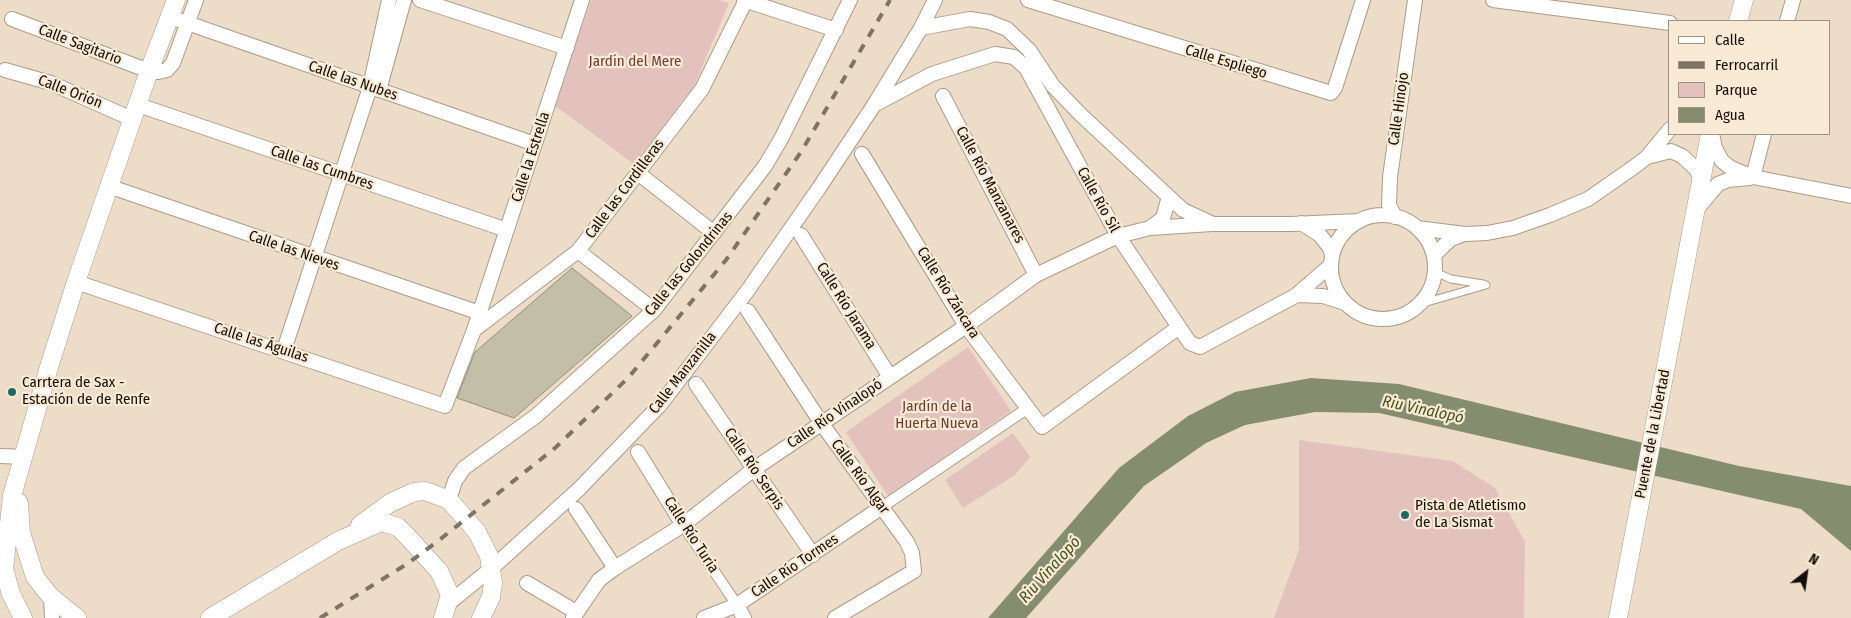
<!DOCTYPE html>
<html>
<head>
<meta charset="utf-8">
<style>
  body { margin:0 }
  #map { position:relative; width:1851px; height:618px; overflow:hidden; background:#ecdcc8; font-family:"Fira Sans Condensed",sans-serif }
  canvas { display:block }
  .legend { position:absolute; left:1668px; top:20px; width:162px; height:115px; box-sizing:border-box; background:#f9ead5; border:1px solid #9d9283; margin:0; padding:6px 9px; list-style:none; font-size:15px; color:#130e07 }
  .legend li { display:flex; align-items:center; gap:10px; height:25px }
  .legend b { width:25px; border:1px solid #9d9283 }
  .north { position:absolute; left:1781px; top:548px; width:50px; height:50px; -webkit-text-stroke:4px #f9ead5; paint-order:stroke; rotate:30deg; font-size:14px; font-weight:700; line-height:20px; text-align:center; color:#130e07 }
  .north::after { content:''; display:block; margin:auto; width:18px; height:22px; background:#130e07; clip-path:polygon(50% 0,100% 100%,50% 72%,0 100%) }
</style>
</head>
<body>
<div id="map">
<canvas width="1851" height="618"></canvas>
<ul class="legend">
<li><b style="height:6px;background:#fff"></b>Calle</li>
<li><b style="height:6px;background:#7e7466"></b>Ferrocarril</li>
<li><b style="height:14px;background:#e3c2bd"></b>Parque</li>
<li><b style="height:14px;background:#848d6e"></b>Agua</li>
</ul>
<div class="north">N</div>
</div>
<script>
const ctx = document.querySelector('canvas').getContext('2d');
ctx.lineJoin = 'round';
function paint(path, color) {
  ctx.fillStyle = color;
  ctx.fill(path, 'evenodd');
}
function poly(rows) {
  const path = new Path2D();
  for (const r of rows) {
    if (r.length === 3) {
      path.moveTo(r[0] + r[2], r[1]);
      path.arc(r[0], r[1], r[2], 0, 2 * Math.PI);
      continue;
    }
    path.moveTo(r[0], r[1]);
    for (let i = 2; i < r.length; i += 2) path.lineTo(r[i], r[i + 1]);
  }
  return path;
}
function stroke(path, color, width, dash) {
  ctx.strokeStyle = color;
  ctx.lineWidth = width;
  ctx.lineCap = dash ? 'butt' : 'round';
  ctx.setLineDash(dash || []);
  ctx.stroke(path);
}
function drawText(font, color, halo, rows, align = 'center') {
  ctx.font = font + ' "Fira Sans Condensed",sans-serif';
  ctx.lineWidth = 4.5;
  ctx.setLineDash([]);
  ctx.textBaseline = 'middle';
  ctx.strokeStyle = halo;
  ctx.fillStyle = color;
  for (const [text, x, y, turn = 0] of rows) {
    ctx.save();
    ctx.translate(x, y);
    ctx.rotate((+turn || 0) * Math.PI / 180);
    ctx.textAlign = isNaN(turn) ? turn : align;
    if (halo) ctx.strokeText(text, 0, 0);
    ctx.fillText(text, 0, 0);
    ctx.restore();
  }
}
paint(poly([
  [591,0,719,0,729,3,694,86,634,164,555,106],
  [968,347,1011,411,888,496,846,432],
  [1013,433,1030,457,1015,475,963,508,945,480],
  [1299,440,1453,461,1495,488,1525,542,1524,618,1274,618,1299,549]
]), '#e3c2bd');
paint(poly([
  [1311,378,1399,384,1739,466,1851,486,1851,551,1801,509,1379,413,1315,412,1245,425,1206,443,1144,486,1026,618,988,618,1119,468,1188,416,1235,392]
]), '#848d6e');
const building = poly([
  [572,268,632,316,514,418,457,398,475,352,572,268]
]);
paint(building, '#c2bea7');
stroke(building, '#948f79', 1);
const service = poly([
  [1435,272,1451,279,1483,284],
  [1420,304,1486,285]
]);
const pedestrian = poly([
  [882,507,1028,408],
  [683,525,737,605]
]);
const minor = poly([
  [420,0,567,48],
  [582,0,474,330,578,251,702,89,746,0],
  [744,0,836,30],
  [1028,0,1331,93,1335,88,1363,0],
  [1493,0,1670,23],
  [170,17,535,144],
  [12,19,149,71,158,72,167,70,173,63,196,0],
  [1787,21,1793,0],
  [921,28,970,19,989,22,1007,29,1029,50,1053,86,1080,114,1183,210,1211,223],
  [5,70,51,83,132,119],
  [379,90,404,0],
  [943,96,1036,275],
  [138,105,507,230],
  [874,105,932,74,995,54,1014,57,1026,68,1118,236,1179,327,1190,343,1200,347,1295,296,1331,265],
  [1712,134,1715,148,1722,161,1731,168,1753,177,1851,196],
  [862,154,966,326,1042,427,1179,327],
  [1647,157,1671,151,1682,156,1696,169,1702,181],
  [638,173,714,233],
  [1753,177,1764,134],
  [108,186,480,313],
  [1698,208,1718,184,1728,180,1750,178],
  [1383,267,52],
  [1395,217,1389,205,1390,177,1415,0],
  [1301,223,1320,235,1330,248,1332,255],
  [1150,228,1163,218,1169,197],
  [1417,228,1465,234,1487,233,1513,228,1550,215,1588,199,1634,167,1647,157,1670,129],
  [801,235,890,377],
  [578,251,654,310],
  [1434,255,1451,239,1464,234],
  [76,282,445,406,474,330],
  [1296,295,1323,296,1345,303],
  [748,311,822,424,907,542,912,553,914,571,835,618],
  [284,350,370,87,389,0],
  [696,384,813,555],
  [638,452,683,525],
  [0,456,24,457],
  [449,500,455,481,464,468,536,416,654,310,765,166,781,139,850,0],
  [576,509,615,568],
  [527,583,576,612],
  [51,597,52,618],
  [449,603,492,568,579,489,660,405,748,290,819,188,874,105,921,28,935,0],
  [737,605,744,618],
  [573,618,599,580,615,568,683,525,754,469,966,326,1036,275,1118,236,1150,228,1212,224,1291,224,1359,221],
  [704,618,737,605,882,507]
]);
const tertiary = poly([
  [1738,21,1744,0],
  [19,503,21,533,35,577,51,597,77,618],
  [360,525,390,503,414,492,425,491,449,500,477,532,489,556,493,583,491,597,481,618],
  [23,618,11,594,4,569,12,496,49,367,76,282,149,71,176,0],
  [210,618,338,541,381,522,398,527,406,535,439,571,450,595,443,618],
  [1618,618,1710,134]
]);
stroke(service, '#aa9c89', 9);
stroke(pedestrian, '#aa9c89', 12);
stroke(minor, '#aa9c89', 16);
stroke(tertiary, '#aa9c89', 19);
stroke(service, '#fff', 7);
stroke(pedestrian, '#fff', 10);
stroke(minor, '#fff', 14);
stroke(tertiary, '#fff', 18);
stroke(poly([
  [320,618,407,564,438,541,555,448,628,378,726,260,801,152,890,0]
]), '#7e7466', 4, [9, 9]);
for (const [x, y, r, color] of [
  [12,392,5,"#1e6965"],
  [1405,515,5,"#1e6965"]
]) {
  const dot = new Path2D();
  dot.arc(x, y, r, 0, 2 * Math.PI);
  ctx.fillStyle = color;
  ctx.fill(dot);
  stroke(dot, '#f9ead5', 2);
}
drawText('15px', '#130e07', '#f9ead5', [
  ["Calle Sagitario",80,45,21],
  ["Calle Espliego",1226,62,17],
  ["Calle las Nubes",353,81,19],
  ["Calle Orión",70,92,21],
  ["Calle Hinojo",1399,109,-82],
  ["Calle la Estrella",531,157,-72],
  ["Calle las Cumbres",322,168,19],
  ["Calle Río Manzanares",990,185,62],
  ["Calle las Cordilleras",625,189,-53],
  ["Calle Río Sil",1098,200,61],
  ["Calle las Nieves",294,251,19],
  ["Calle las Golondrinas",689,264,-51],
  ["Calle Río Záncara",948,293,58],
  ["Calle Río Jarama",846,306,58],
  ["Calle las Águilas",261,343,18],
  ["Calle Manzanilla",683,373,-52],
  ["Calle Río Vinalopó",835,414,-34],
  ["Puente de la Libertad",1653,434,-79],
  ["Calle Río Serpis",754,469,56],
  ["Calle Río Algar",860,477,54],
  ["Calle Río Turia",691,535,57],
  ["Calle Río Tormes",795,566,-34]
]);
drawText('15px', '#703b35', '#f9ead5', [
  ["Jardín del Mere",635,62],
  ["Jardín de la",937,407],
  ["Huerta Nueva",937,424]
]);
drawText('15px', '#130e07', '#f9ead5', [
  ["Carrtera de Sax -",22,383],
  ["Estación de de Renfe",22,400],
  ["Pista de Atletismo",1415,506],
  ["de La Sismat",1415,523]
], 'left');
drawText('italic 16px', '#46511e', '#f9ead5', [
  ["Riu Vinalopó",1423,410,12],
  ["Riu Vinalopó",1050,570,-48]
]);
</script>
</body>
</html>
